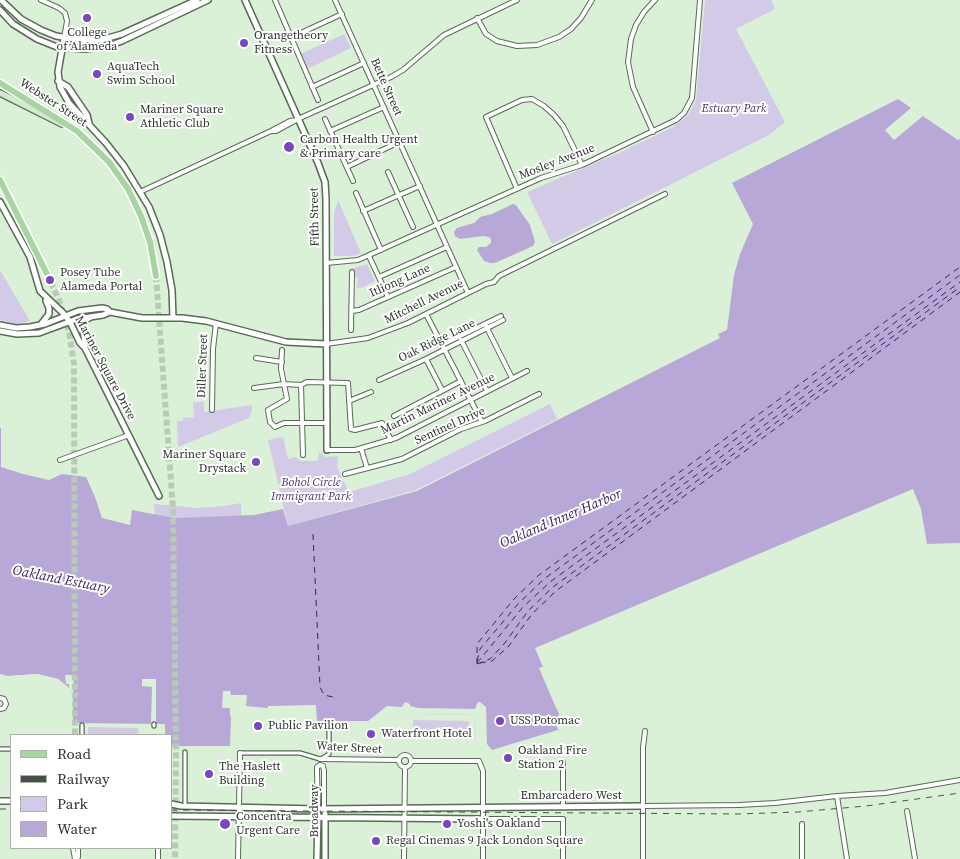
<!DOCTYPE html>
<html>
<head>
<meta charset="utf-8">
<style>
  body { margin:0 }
  #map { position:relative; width:960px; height:859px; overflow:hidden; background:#daf1d7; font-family:"Source Serif 4",serif }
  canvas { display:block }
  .legend { position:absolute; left:10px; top:734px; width:162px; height:115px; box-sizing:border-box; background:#fff; border:1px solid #acafab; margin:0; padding:6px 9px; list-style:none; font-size:15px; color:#2f372e }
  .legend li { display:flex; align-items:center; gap:10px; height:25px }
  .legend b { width:25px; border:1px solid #acafab }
</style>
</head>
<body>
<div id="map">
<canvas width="960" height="859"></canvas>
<ul class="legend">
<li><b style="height:6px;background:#a8d4a3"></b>Road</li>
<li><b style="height:6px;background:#475146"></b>Railway</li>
<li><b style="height:14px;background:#d3cae8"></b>Park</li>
<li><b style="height:14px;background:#b7a8d7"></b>Water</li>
</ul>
</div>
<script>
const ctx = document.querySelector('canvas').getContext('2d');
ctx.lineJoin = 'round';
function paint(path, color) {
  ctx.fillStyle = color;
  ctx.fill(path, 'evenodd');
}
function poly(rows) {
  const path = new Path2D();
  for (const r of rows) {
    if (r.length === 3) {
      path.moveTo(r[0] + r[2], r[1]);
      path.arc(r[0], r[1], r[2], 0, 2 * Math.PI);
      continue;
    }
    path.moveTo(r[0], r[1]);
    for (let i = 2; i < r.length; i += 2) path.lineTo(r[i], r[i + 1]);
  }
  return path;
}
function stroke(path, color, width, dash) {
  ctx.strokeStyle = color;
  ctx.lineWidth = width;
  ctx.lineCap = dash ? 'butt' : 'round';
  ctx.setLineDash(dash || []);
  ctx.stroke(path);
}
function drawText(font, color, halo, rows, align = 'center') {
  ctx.font = font + ' "Source Serif 4",serif';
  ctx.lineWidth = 4;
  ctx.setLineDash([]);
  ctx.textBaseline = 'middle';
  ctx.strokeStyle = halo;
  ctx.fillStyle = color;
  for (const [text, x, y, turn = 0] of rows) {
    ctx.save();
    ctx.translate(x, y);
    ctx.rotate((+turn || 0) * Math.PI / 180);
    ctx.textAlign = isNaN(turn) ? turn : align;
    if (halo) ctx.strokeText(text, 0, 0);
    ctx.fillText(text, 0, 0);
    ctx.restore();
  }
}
paint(poly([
  [705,0,771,0,775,9,736,29,785,122,769,135,552,244,527,192,621,152,673,127,688,115,696,100],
  [344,34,351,48,307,69,300,54],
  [338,200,361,253,354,256,334,256,334,214],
  [367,264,375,281,364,287,357,288,358,277,354,277,354,268],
  [0,270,30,321,17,324,0,320],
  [193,402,204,402,204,412,252,405,252,411,249,418,178,447,177,421,183,421,183,418,194,417],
  [550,404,557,419,416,490,288,526,268,440,283,437,288,459,295,457,301,461,318,461,319,452,320,452,322,455,326,457,338,456,337,465,340,474,349,492,410,474],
  [241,503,241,516,174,518,155,515,154,504,198,508,225,506],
  [413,720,469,721,469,733,413,733],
  [88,727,138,728,139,735,88,735]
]), '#d3cae8');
paint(poly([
  [898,99,958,140,960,139,960,543,927,544,921,509,913,489,535,648,563,714,561,729,492,750,475,750,476,715,413,714,413,712,410,710,410,704,405,702,402,707,387,706,368,721,317,721,316,705,268,706,268,708,246,706,247,695,231,695,230,691,223,691,222,708,230,708,230,716,231,717,230,746,171,746,171,735,165,735,165,724,73,723,73,695,67,686,58,679,37,674,8,676,0,674,0,428,1,428,1,467,23,474,49,480,62,474,86,477,95,497,102,518,130,525,132,510,174,518,254,515,283,509,288,526,417,491,720,338,718,334,727,330,734,275,740,254,753,224,732,183],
  [513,204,516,205,530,225,535,242,533,246,495,263,490,263,484,261,477,250,479,247,486,247,491,243,491,239,489,237,483,236,460,239,455,236,454,232,457,228,474,223,480,217,492,214]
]), '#b7a8d7');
paint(poly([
  [911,108,923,116,894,140,885,130],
  [545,666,565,713,566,719,564,728,559,730,557,728,559,713,556,708,539,668],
  [37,674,58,679,69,688,69,684,66,684,65,675,74,675,73,695,70,690,69,694,57,681,37,676,8,678,8,676],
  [142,679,156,679,156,724,151,724,152,687,142,686],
  [478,702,480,702,486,707,487,744,492,750,475,750,476,715,413,714,413,712,410,710,410,706,418,708,475,709]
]), '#daf1d7');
stroke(poly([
  [313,534,320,687,324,695,333,697],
  [477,661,480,649,518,604,544,579,960,275],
  [477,663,523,607,550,582,960,282],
  [480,663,492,661,508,647,532,614,556,591,960,292],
  [477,664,477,644,514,599,539,575,960,267],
  [477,664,490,659,504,644,528,611,553,587,960,287]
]), '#39235b', 1, [6, 5]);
stroke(poly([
  [47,274,59,300,69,332,74,364,75,735],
  [156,276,173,509,176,753,175,859]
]), '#b8ccb5', 6, [6, 3]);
const pedestrian = poly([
  [154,724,154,726],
  [82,735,82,725],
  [0,749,11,749],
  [240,753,300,753,320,759],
  [321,759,329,754,329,732],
  [185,803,185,752]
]);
const minor = poly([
  [41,0,59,8,65,13,67,21,64,38],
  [275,0,318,100],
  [335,0,468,293],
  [477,18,486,34,497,41,517,46,537,45,559,37,571,29,581,18,592,0],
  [290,38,342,14],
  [312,87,364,63],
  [325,119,353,181],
  [271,131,276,131,298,119,391,77,403,70,444,35,517,0],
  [330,131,384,107],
  [653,132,633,87,628,62,631,39,636,25,644,12,655,0],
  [347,167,399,142],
  [388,172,413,227],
  [517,189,486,117,522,100,532,99,544,106,554,115,563,126,582,165],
  [140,192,271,131,290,121,297,120],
  [356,193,381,250],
  [363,211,420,186],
  [369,256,388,297],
  [326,263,358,260,541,178,582,165,676,120,684,113,692,98,700,0],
  [379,277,447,247],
  [352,311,359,310,456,267],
  [426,314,482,422],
  [486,326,512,378],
  [351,330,352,272],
  [461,340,487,391],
  [326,344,368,338,408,323,486,284,494,282,499,276,665,194],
  [442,345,501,316],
  [256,358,282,362],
  [426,359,442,390],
  [379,380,426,359,503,320],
  [301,385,303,455],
  [254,388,284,384,281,369,282,350],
  [349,401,371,392],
  [212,410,213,349,216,323],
  [394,416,461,381],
  [327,423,284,423,275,427,270,422,268,410,287,399,284,384,301,385,307,382,348,383,351,429,355,430,382,423,391,440],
  [361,448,367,468],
  [327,450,355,450,396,438,527,371],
  [60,460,129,435],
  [345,474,402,459,461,429,485,421,539,394],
  [0,698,4,699,6,704,4,708,0,709],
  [405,761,6],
  [320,759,399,760],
  [411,761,479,761,483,771,483,859],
  [837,796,847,859],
  [563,806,563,762],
  [643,806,739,805,775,803,837,796,885,793,960,780],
  [318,809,317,772,317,767,320,765,323,766,324,771,324,809],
  [907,811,915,859],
  [483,819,563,819,563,859],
  [73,848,75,859],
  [158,848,158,859],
  [76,859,78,857,78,848],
  [238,859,240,753],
  [404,859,405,767],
  [643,859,643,748,645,731],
  [802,859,802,824]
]);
const tertiary = poly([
  [1,0,21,19,41,30,56,36,82,40,101,40,122,34,197,0],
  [245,0,318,163,325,182,326,199,327,450],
  [0,10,13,24,37,39,57,47,85,49,108,46,122,41,208,0],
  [64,38,58,72,60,87,69,103,106,143,124,166,149,207,160,235,167,262,172,290,173,318],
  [58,81,68,87,87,115,89,123],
  [0,202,30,257,40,291,63,313,70,322,80,343,85,348,159,496],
  [42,323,49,314,49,308,46,301],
  [0,325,16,328,30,327,45,324,78,311,102,308,107,309,110,312,142,318,182,318,206,321,286,342,326,344],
  [0,331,17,334,39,333,77,319,103,315,110,312],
  [85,347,83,324,85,320,91,317],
  [0,801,11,801],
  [171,804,181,806,318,809,643,806],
  [325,814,325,859],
  [171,816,483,819],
  [317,859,318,814]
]);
const secondary = poly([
  [0,93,62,124]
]);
const primary = poly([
  [0,83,77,131,109,162,128,189,141,216,150,242,156,276],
  [0,180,47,274]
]);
stroke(pedestrian, '#586b55', 5.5);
stroke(minor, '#586b55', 6);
stroke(tertiary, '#586b55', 8);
stroke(secondary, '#586b55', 8);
stroke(primary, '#fff', 9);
stroke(pedestrian, '#fff', 3);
stroke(minor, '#fff', 4);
stroke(tertiary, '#fff', 5);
stroke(secondary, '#d4e9d1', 5.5);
stroke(primary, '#a8d4a3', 6);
stroke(poly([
  [0,809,11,809],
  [171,810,737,814,798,812,866,806,960,793]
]), '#475146', 1, [6, 6]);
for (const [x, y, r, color] of [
  [87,18,5,"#7847be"],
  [244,43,5,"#7847be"],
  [97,74,5,"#7847be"],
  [130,117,5,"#7847be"],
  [289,147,6,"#7847be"],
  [50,280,5,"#7847be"],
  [256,462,5,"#7847be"],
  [500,721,5,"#7847be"],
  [258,726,5,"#7847be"],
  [371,734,5,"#7847be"],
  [508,758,5,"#7847be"],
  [209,774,5,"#7847be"],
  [225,824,6,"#7847be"],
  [447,824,5,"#7847be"],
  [376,841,5,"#7847be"]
]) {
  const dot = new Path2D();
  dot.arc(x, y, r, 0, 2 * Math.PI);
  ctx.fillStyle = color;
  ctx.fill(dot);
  stroke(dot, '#fff', 2);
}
drawText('12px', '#2f372e', '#fff', [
  ["College",87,33,"center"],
  ["of Alameda",87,47,"center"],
  ["Orangetheory",254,36],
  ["Fitness",254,50],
  ["AquaTech",107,67],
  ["Swim School",107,81],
  ["Mariner Square",140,110],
  ["Athletic Club",140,124],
  ["Carbon Health Urgent",300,140],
  ["& Primary care",300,154],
  ["Posey Tube",60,273],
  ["Alameda Portal",60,287],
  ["Mariner Square",246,455,"right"],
  ["Drystack",246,469,"right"],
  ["USS Potomac",510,721],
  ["Public Pavilion",268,726],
  ["Waterfront Hotel",381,734],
  ["Oakland Fire",518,751],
  ["Station 2",518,765],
  ["The Haslett",219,767],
  ["Building",219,781],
  ["Concentra",236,817],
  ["Urgent Care",236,831],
  ["Yoshi's Oakland",457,824],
  ["Regal Cinemas 9 Jack London Square",386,841]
], 'left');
drawText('12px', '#2f372e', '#fff', [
  ["Bette Street",386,87,66],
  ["Webster Street",53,103,33],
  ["Mosley Avenue",557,162,-21],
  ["Fifth Street",315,217,-91],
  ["Itliong Lane",400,281,-24],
  ["Mitchell Avenue",424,302,-26],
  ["Oak Ridge Lane",437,341,-26],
  ["Diller Street",203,366,-88],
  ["Mariner Square Drive",105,368,62],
  ["Martin Mariner Avenue",438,404,-26],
  ["Sentinel Drive",450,426,-24],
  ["Water Street",349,748,3],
  ["Embarcadero West",571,796],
  ["Broadway",315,811,-90]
]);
drawText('italic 12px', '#4e3873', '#fff', [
  ["Estuary Park",734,109],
  ["Bohol Circle",311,483],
  ["Immigrant Park",311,497]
]);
drawText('italic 14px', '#39235b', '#fff', [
  ["Oakland Inner Harbor",561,519,-23],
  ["Oakland Estuary",61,580,11]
]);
</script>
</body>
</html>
